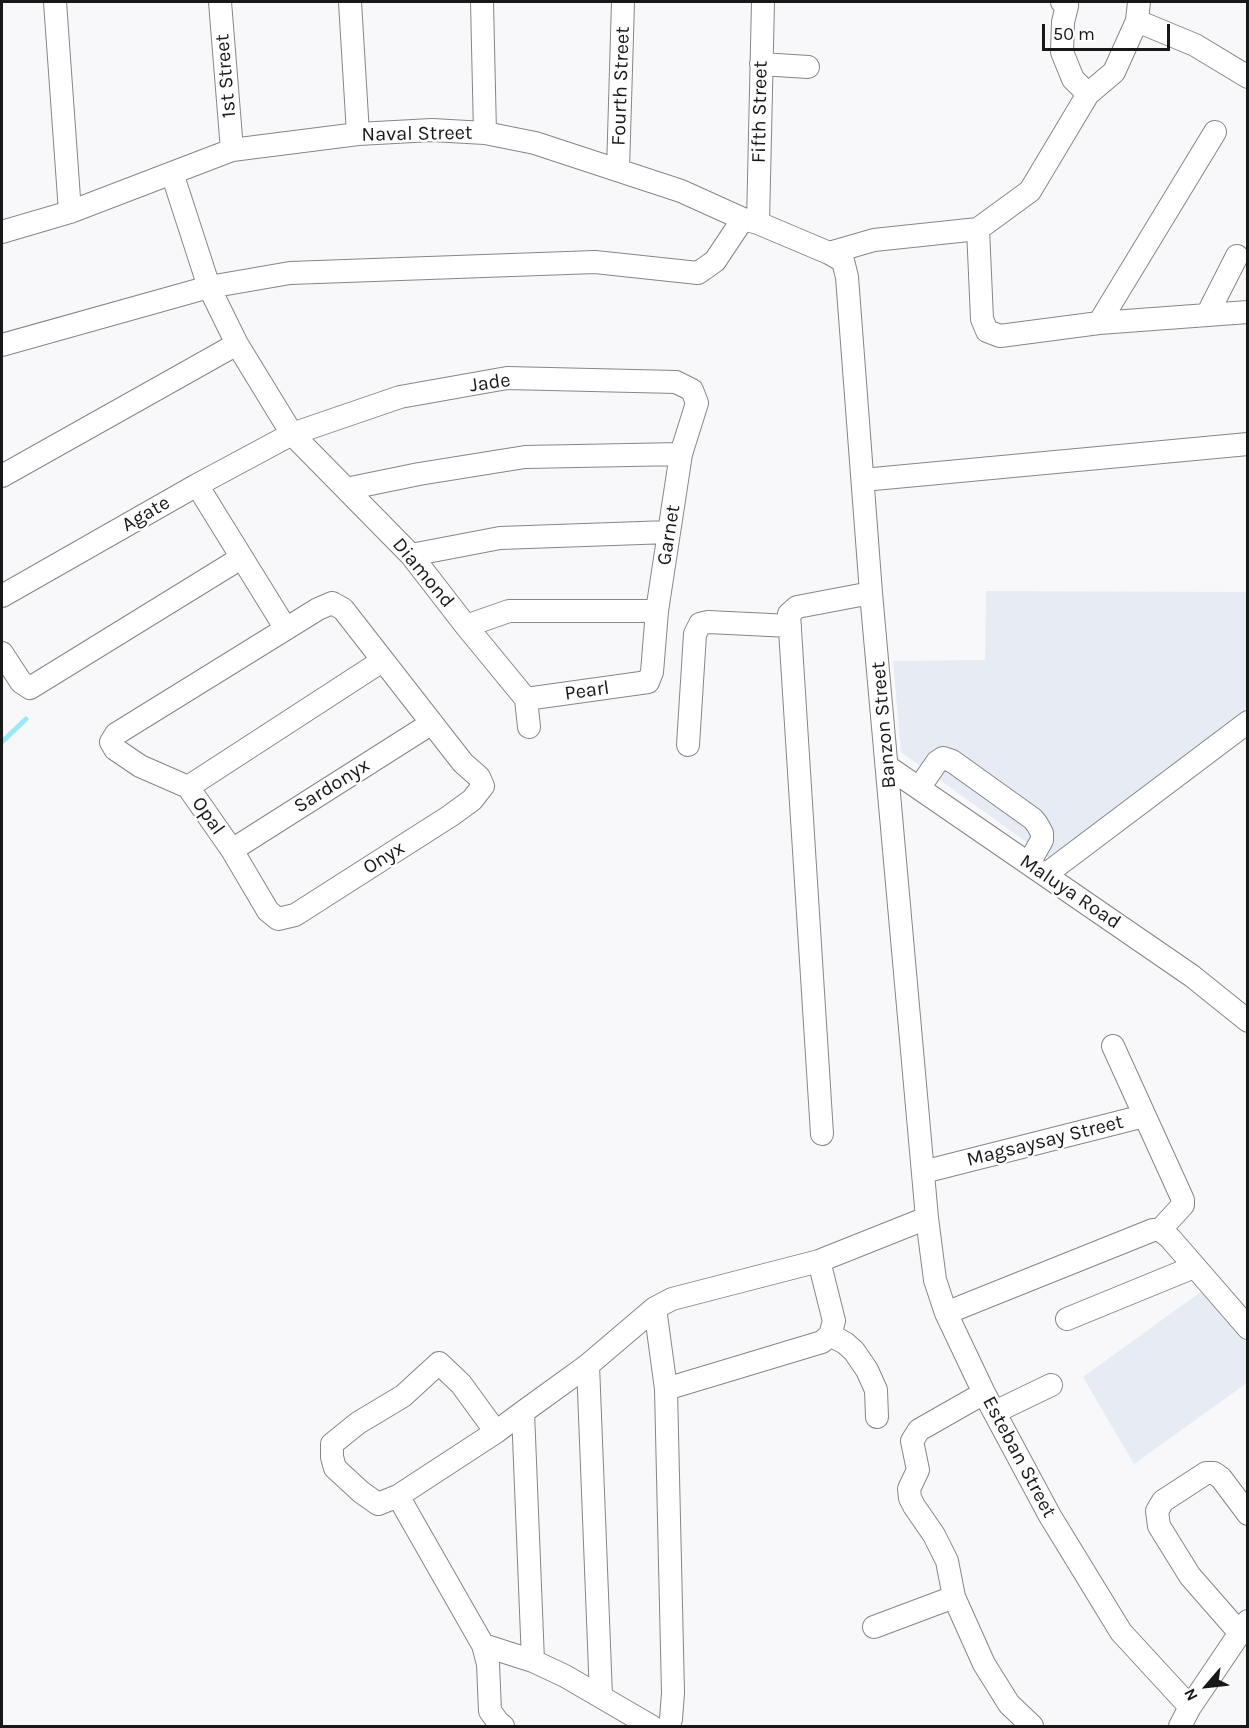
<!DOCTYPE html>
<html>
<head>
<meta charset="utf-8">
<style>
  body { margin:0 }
  #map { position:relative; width:1249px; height:1728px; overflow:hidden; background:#f8f8fa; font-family:Karla,sans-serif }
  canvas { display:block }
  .frame { position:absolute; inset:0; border:3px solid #171818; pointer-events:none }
  .north { position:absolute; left:1177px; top:1656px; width:60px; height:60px; -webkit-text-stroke:4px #fff; paint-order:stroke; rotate:242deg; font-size:16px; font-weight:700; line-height:24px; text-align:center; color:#171818 }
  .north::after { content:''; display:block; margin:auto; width:21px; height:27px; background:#171818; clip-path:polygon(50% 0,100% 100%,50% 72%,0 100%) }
  .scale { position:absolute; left:1042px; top:24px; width:128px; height:27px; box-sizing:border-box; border:3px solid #171818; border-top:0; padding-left:8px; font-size:18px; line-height:21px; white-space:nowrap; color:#171818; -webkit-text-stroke:4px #fff; paint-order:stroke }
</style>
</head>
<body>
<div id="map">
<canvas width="1249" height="1728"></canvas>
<div class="frame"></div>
<div class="north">N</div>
<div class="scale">50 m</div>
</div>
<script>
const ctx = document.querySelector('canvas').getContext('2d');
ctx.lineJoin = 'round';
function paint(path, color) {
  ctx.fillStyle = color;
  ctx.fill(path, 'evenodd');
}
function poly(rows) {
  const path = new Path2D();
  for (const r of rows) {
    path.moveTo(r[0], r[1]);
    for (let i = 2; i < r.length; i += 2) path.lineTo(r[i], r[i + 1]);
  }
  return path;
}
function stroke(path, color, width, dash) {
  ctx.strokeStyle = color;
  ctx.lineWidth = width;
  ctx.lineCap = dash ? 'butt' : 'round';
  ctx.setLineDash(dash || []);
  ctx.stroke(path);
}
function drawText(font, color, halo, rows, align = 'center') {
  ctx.font = font + ' Karla,sans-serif';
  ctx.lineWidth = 4.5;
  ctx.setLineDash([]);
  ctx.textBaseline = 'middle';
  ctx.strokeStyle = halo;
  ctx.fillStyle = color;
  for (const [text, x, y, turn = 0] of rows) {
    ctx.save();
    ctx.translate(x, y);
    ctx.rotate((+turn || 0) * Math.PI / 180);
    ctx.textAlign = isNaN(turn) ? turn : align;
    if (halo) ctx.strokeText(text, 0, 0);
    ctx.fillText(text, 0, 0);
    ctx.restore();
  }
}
paint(poly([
  [986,591,1247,592,1247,708,1050,859,901,752,893,661,985,660],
  [1202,1291,1247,1343,1247,1383,1134,1464,1083,1377]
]), '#e7ebf4');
stroke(poly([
  [2,742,26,719]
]), '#9ce8f7', 5);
const minor = poly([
  [55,2,70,212],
  [220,2,232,150],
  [350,2,358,134],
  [482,2,485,133],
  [1062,2,1067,6,1063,22,1062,52,1073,79,1088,94],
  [1137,21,1195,45,1248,77],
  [761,64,808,67],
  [618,170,623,2],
  [172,173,209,287,237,344,292,434,411,555,466,626,526,699,529,727],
  [758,223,763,2],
  [978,229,982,319,987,331,1000,336,1099,323,1248,312],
  [2,232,70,212,232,150,358,134,432,130,485,133,535,143,681,191,743,219,758,223,829,253,843,261,847,277,871,593,927,1218,935,1280,946,1313,984,1393,1050,1516,1121,1632,1190,1707],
  [829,253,874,240,978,229,1030,191,1088,94,1114,72,1137,21,1139,2],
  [1207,315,1237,256],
  [1099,323,1215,132],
  [2,345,209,287,290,273,595,262,698,273,715,261,743,219],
  [2,476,237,344],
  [863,480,1248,444],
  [197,485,286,629],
  [346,489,419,474,525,457,681,454],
  [411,555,500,538,669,532],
  [2,596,197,485,292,434,400,397,507,378,676,382,692,390,697,403,681,454,657,611,652,672,648,682,526,699],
  [332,603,343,609,463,763,479,777,483,786,472,800,450,816,295,915,278,919,268,911,232,850,188,787,140,766,115,749,111,742,116,734,318,609,332,603],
  [466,626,509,611,657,611],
  [2,653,21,682,30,688,241,558],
  [688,745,695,634,700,624,708,622,790,626],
  [888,767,1192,976,1248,1021],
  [188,787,382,661],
  [919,788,937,762,943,758,952,761,1033,819,1037,824,1042,833,1042,840,1029,863],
  [232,850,432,723],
  [1045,875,1248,722],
  [1113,1046,1183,1200,1183,1205,1160,1230],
  [822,1134,789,614,797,607,871,593],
  [923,1172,1144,1116],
  [1160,1230,1170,1238,1248,1328],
  [946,1313,1153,1230,1160,1230],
  [1067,1319,1194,1267],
  [830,1335,845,1343,854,1351,867,1370,876,1390,877,1417],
  [588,1365,601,1696],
  [666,1389,822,1342,830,1335,834,1321,819,1261],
  [984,1393,919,1430,912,1441,918,1470,909,1489,910,1498,914,1506,934,1535,947,1561,954,1597,984,1664,1009,1704,1032,1726],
  [523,1412,533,1661],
  [995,1412,1051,1385],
  [496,1432,461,1384,439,1363,403,1396,358,1423,332,1444,332,1457,335,1468,361,1492,378,1504,398,1496,496,1432,523,1412,588,1365,655,1308],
  [398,1496,483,1645,488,1664,490,1711,498,1722,503,1726],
  [874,1627,954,1597],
  [1239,1632,1190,1576,1159,1526,1157,1511,1163,1501,1206,1473,1214,1473,1221,1478,1248,1514],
  [483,1645,533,1661,565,1676,651,1726],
  [669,1726,671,1719,673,1693,666,1389,655,1308,672,1299,819,1261,927,1218],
  [1180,1726,1190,1707,1248,1621]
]);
stroke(minor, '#868688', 24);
stroke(minor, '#fff', 22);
drawText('20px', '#171818', '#fff', [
  ["1st Street",226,76,-95],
  ["Fourth Street",621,86,-88],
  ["Fifth Street",760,112,-89],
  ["Naval Street",417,134,-1],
  ["Jade",490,383,-8],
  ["Agate",146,514,-30],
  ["Garnet",669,535,-81],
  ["Diamond",423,573,50],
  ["Pearl",587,691,-8],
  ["Banzon Street",884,725,-95],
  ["Sardonyx",332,786,-32],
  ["Opal",208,816,55],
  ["Onyx",384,858,-32],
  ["Maluya Road",1070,892,34],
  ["Magsaysay Street",1045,1141,-14],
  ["Esteban Street",1019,1457,62]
]);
</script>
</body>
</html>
